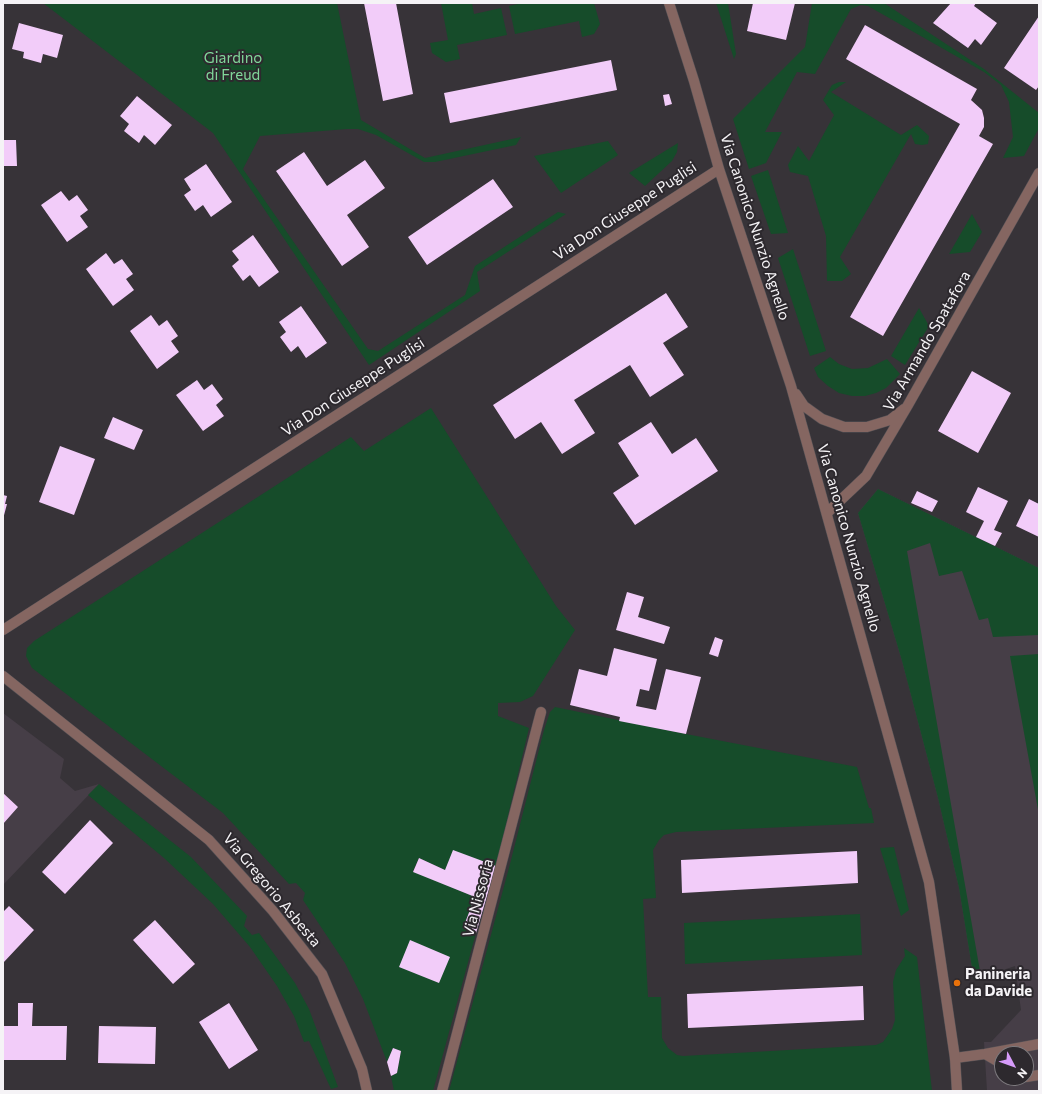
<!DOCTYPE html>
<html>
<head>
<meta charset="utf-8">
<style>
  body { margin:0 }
  #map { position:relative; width:1042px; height:1094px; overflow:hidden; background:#373338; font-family:Commissioner,sans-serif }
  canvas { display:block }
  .frame { position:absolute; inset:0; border:4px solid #f5f3f6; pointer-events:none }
  .north { position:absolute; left:994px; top:1046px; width:40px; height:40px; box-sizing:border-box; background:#2d292e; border:1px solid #7d7a7e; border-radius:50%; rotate:131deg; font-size:11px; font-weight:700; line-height:16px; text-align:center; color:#f5f3f6 }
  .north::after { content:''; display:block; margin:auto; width:14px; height:18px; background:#d69bfa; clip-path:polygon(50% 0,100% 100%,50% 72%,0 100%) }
</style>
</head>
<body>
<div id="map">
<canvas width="1042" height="1094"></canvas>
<div class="frame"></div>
<div class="north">N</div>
</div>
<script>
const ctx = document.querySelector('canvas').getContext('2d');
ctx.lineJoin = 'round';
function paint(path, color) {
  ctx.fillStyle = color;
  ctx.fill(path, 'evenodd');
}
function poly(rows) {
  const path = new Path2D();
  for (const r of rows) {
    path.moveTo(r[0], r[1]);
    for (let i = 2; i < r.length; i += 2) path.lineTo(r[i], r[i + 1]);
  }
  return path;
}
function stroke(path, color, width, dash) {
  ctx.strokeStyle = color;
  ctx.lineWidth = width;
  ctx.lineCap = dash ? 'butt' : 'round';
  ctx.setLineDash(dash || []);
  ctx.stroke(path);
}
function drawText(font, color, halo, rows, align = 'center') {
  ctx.font = font + ' Commissioner,sans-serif';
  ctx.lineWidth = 4;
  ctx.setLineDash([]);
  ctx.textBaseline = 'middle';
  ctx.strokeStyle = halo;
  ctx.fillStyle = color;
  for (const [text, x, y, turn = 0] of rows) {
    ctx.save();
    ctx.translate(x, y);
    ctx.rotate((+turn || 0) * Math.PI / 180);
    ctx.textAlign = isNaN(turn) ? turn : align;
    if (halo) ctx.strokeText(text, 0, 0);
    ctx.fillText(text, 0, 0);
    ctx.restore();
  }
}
paint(poly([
  [878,489,1039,568,1039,1091,987,1091,984,1042,991,1042,1021,1010,1015,966,974,980,959,888,938,798,902,661,858,513],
  [1002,1054,1026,1054,1026,1078,1002,1078],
  [3,713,64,759,60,778,75,791,99,784,3,885]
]), '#463e47');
paint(poly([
  [43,3,337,3,361,120,425,158,521,137,516,145,435,162,424,162,376,135,358,129,347,129,260,136,243,169,368,349,378,351,465,295,475,266,558,212,566,214,477,272,480,291,369,365,213,133],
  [441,3,472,3,474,14,501,8,507,35,457,45,460,59,446,62,432,53,430,43,448,40],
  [522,3,594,3,600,24,594,34,582,37,579,21,515,34,509,6],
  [716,3,728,3,736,54,734,59],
  [812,3,884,3,984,69,1039,113,1039,128,1024,156,1003,158,1013,137,1009,102,1001,85,984,72,868,6,861,5,851,9,815,74,797,72,765,132,782,132,766,163,749,169,733,119,805,47],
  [839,82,846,82,831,92,901,135,917,125,929,136,928,144,922,145,915,144,911,134,840,257,851,274,842,281,827,281,826,236,808,176,790,172,788,165,798,146,809,161,834,115,823,100,832,85],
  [608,141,618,155,561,193,534,156],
  [678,143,677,152,672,161,645,186,629,173],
  [768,170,788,233,771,234,751,176],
  [972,214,982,232,970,252,949,254],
  [793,249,826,351,810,356,778,258],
  [919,308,929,326,905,365,891,356],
  [830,357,839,364,852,369,868,368,887,359,900,374,886,388,876,393,865,396,852,396,839,393,828,386,818,377,814,368],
  [431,408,556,606,575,630,533,696,520,702,498,703,498,716,529,728,496,866,445,870,419,858,413,871,475,897,463,928,476,933,433,1091,394,1091,391,1076,397,1073,401,1051,393,1048,387,1062,363,999,345,963,303,900,305,893,296,883,289,884,223,813,32,668,26,656,27,648,34,641,351,437,364,451],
  [878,489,1039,568,1039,635,993,637,988,618,979,620,962,571,939,576,930,543,907,551,981,977,974,980,959,888,938,798,902,661,858,513],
  [1039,654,1039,815,1010,656],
  [555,707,686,734,857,767,869,808,871,808,874,823,676,832,664,835,659,840,653,850,656,898,643,899,648,997,661,997,662,1038,668,1048,677,1055,683,1056,876,1045,883,1042,892,1029,895,1020,893,982,896,970,905,956,904,948,917,957,932,1091,449,1091,510,864,544,730,550,712],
  [99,784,191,857,247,916,244,926,252,935,259,933,295,983,309,1009,338,1087,331,1089,309,1041,304,1042,294,1016,277,986,250,947,213,904,164,858,88,795],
  [894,847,909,910,901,916,880,848],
  [860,914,862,955,685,964,684,923]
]), '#164c2a');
paint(poly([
  [364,3,396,3,413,94,383,101],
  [753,3,795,3,786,40,747,31],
  [951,3,976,3,974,6,997,23,981,45,975,39,968,48,933,23],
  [1039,16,1039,86,1036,90,1004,68],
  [19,23,63,35,57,58,43,54,41,63,23,58,24,52,12,49],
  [865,25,977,89,971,100,982,110,984,118,984,127,979,136,993,144,883,336,850,317,960,124,846,59],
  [611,60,617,90,450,123,444,93],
  [669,94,672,104,665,106,663,95],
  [137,96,172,125,155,145,144,135,139,143,124,131,129,124,120,116],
  [3,140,16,140,17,166,3,166],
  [304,152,327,186,365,160,385,188,347,215,369,247,342,266,276,171],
  [206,164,232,202,211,217,203,205,195,211,184,195,191,190,184,179],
  [493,179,513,207,427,265,408,237],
  [61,191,69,201,77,195,88,210,80,216,88,227,67,242,41,205],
  [253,235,279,272,259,287,250,275,243,281,232,266,239,260,232,251],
  [106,253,114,264,122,259,133,274,126,279,134,290,113,306,86,269],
  [666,293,688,327,663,343,684,375,650,397,630,365,574,400,595,433,562,454,541,422,515,439,493,405],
  [301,306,327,343,306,358,298,346,291,352,280,337,286,332,279,322],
  [151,315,159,326,167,320,178,336,171,341,179,352,157,369,130,331],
  [972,371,1011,393,978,453,938,431],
  [197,380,204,390,212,384,223,399,216,405,224,416,203,431,176,395],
  [113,417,143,430,134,450,104,438],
  [651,422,672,454,696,438,718,471,635,525,613,493,639,476,618,443],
  [60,446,95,459,74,515,39,502],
  [978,487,1008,501,994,530,1002,533,995,546,976,537,984,521,966,512],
  [917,491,938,501,932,512,911,503],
  [3,495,7,496,5,504,7,504,3,519],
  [1029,499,1039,504,1039,537,1016,526],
  [627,592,644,597,638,617,670,627,664,644,616,630],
  [715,637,723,640,718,657,709,654],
  [614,648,657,659,649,691,640,689,636,706,656,710,666,669,701,677,686,734,619,721,620,717,570,705,579,669,607,676],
  [3,793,18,807,3,824],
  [90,820,113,843,65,894,42,872],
  [453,850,496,866,476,933,463,928,475,897,413,872,419,858,445,870],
  [857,851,858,883,682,893,681,860],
  [9,906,34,930,3,963,3,912],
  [155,920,195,964,173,984,133,940],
  [410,940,450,957,439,983,399,967],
  [863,986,864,1020,688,1028,687,994],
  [18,1003,33,1003,32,1026,67,1026,66,1060,3,1060,3,1026,18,1026],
  [229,1003,258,1050,229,1069,199,1022],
  [99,1026,156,1027,155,1064,98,1063],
  [393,1048,401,1051,397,1073,391,1076,387,1062]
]), '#f2ccf9');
const service = poly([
  [985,1054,1002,1064],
  [955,1058,985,1054,1039,1044],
  [1026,1077,1039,1075]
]);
const minor = poly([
  [669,3,694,81,719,169,791,386,929,882,955,1058,957,1091],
  [796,394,804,406,822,419,844,427,867,427,890,420,904,409],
  [827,513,866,476,908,405,1039,173],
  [3,630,719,169],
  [3,676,209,840,273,911,322,974,362,1069,367,1091],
  [442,1091,541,712]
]);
stroke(service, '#555256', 11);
stroke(minor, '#555256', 11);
stroke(service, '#856661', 10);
stroke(minor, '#856661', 10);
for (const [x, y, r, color] of [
  [957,983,4,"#e8710a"]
]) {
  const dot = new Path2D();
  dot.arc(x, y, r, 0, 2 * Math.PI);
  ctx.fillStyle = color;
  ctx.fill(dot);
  stroke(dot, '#2d292e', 1.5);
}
drawText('15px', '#81d79a', '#2d292e', [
  ["Giardino",233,58],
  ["di Freud",233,75]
]);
drawText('15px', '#f5f3f6', '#2d292e', [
  ["Via Don Giuseppe Puglisi",625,211,-33],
  ["Via Canonico Nunzio Agnello",755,227,72],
  ["Via Armando Spatafora",927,341,-60],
  ["Via Don Giuseppe Puglisi",353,387,-33],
  ["Via Canonico Nunzio Agnello",849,538,74],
  ["Via Gregorio Asbesta",272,890,50],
  ["Via Nissoria",478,898,-75]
]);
drawText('bold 15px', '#f5f3f6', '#2d292e', [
  ["Panineria",965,974],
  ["da Davide",965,991]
], 'left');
</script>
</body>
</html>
